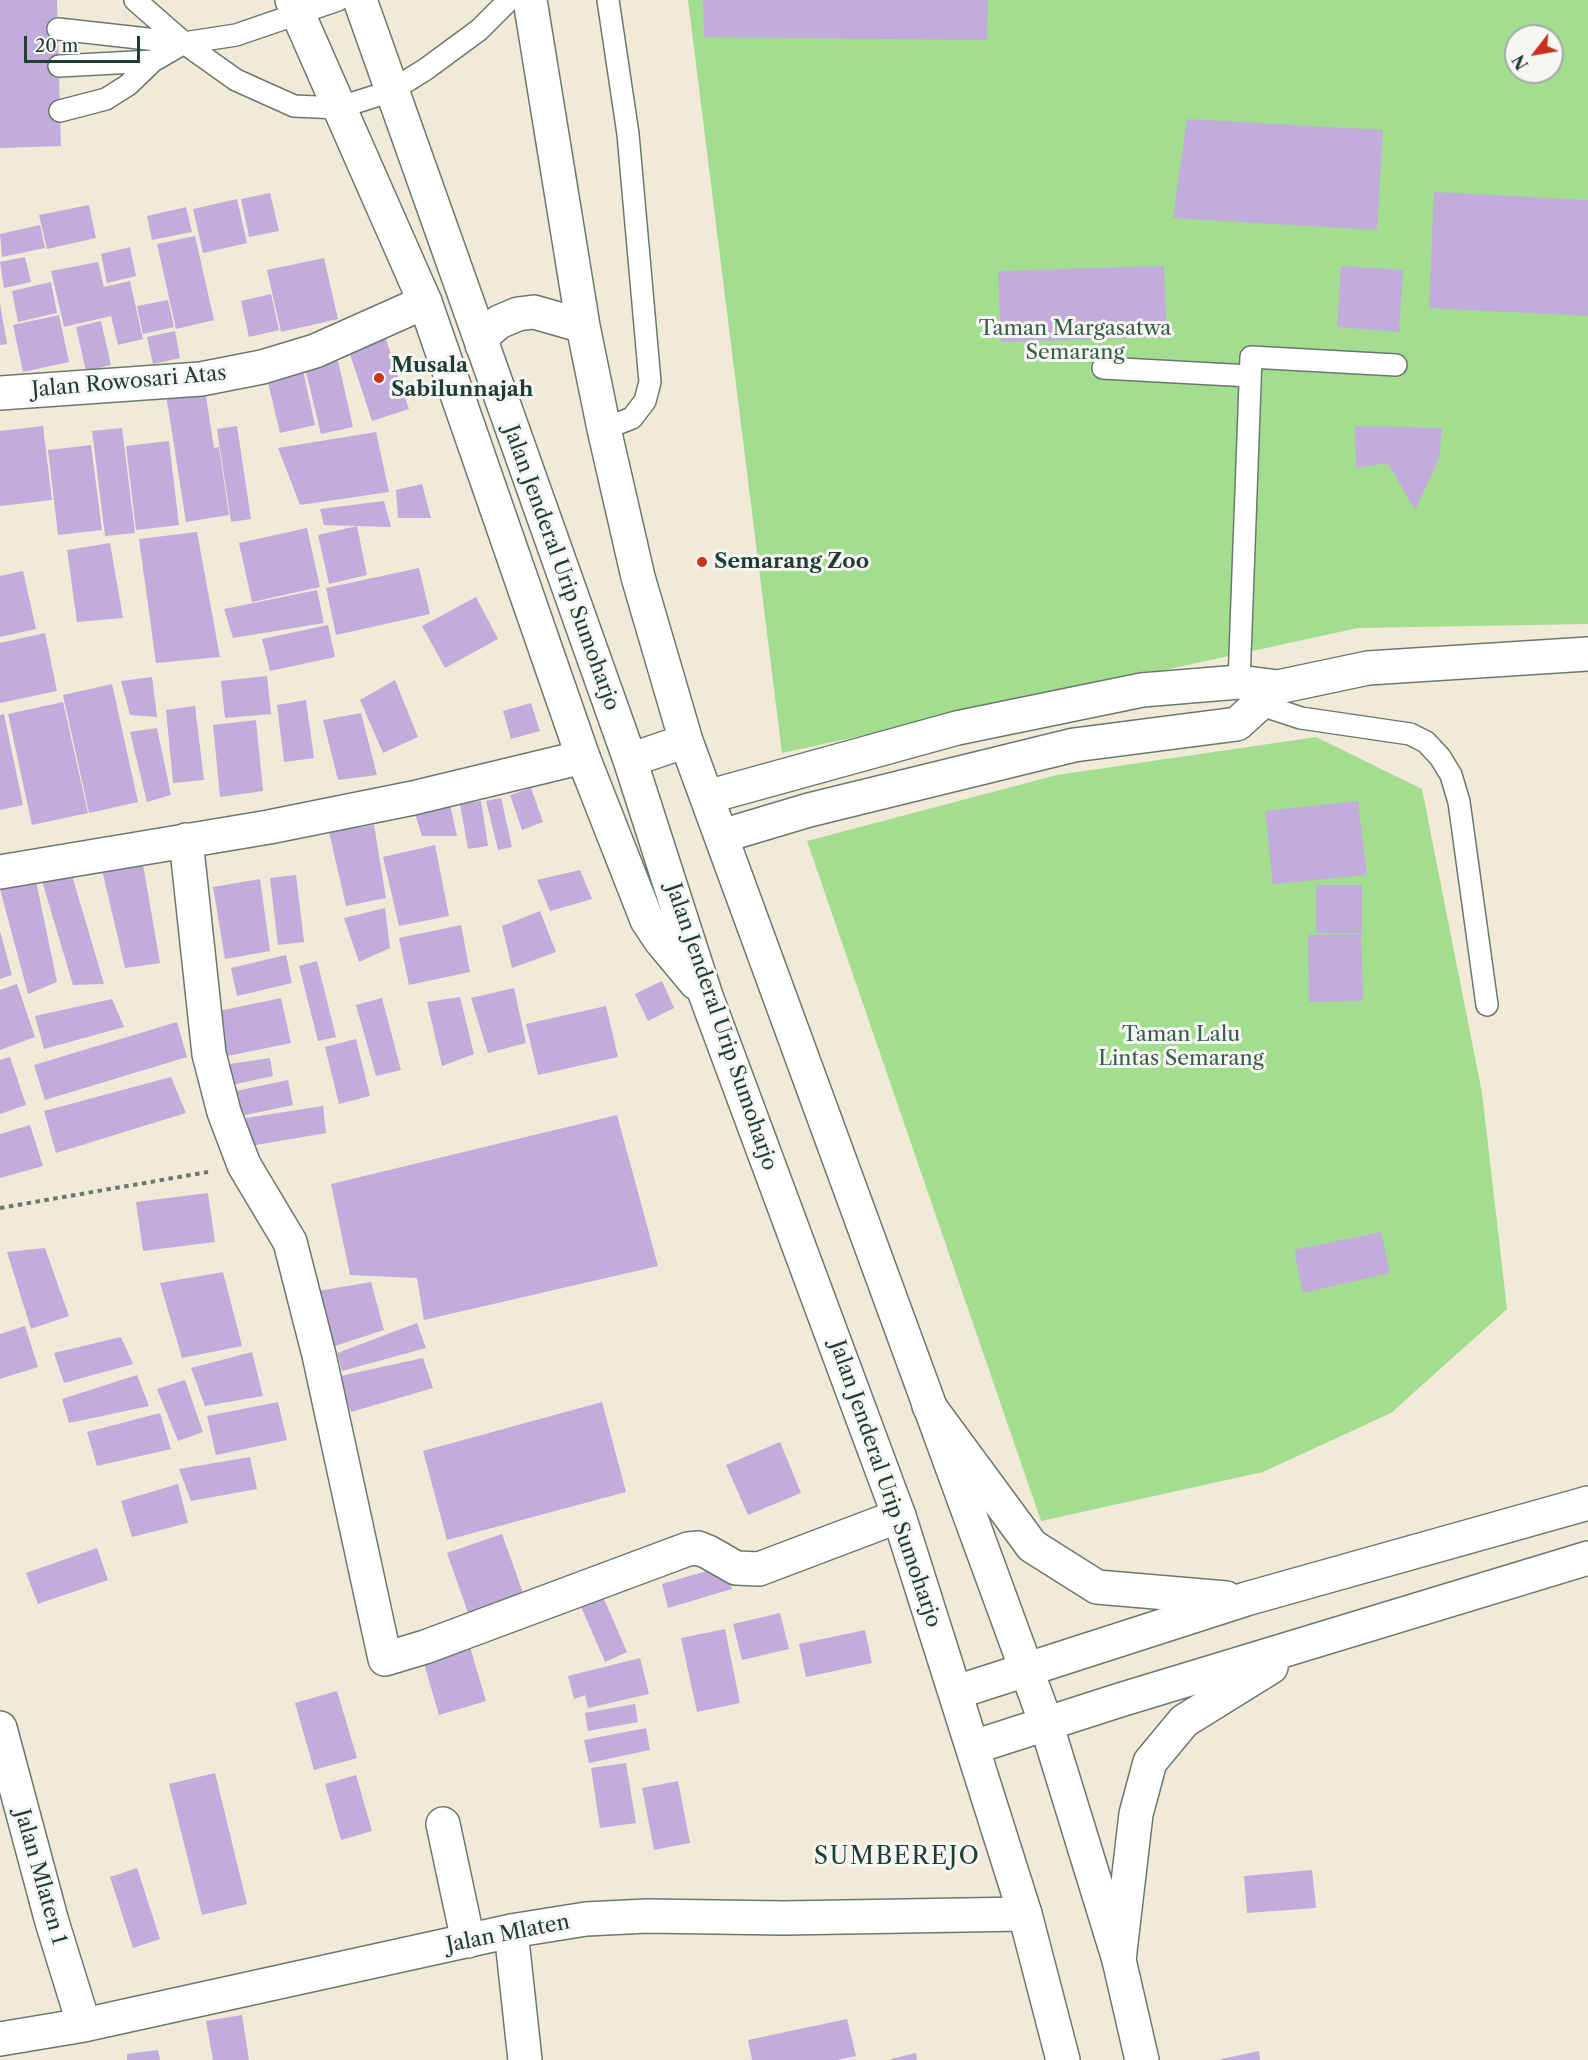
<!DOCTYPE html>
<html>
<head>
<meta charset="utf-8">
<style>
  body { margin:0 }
  #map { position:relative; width:1588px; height:2060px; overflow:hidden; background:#f2ead8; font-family:"Libre Caslon Text",serif }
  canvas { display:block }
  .north { position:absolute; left:1504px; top:24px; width:60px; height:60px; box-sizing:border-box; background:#f6f6f2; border:2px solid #a0aca6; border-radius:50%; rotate:239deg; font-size:16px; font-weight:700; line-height:24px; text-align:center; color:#1f3d34 }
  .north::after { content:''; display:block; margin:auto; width:21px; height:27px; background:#c8321e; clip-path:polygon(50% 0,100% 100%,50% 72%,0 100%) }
  .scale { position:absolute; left:24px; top:36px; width:116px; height:27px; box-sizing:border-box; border:3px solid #1f3d34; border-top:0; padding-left:8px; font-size:18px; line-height:21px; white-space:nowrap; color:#1f3d34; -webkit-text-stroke:4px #f6f6f2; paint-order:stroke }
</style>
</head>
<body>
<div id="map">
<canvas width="1588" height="2060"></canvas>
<div class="north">N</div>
<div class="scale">20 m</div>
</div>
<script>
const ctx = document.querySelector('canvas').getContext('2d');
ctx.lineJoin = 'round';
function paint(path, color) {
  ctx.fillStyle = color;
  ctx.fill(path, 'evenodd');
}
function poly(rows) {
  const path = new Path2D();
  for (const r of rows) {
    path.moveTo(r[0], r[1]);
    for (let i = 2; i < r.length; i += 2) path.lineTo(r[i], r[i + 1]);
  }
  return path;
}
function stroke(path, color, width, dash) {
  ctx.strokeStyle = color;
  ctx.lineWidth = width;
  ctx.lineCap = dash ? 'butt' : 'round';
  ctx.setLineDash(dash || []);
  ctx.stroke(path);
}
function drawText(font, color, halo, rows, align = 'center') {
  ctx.font = font + ' "Libre Caslon Text",serif';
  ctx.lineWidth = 6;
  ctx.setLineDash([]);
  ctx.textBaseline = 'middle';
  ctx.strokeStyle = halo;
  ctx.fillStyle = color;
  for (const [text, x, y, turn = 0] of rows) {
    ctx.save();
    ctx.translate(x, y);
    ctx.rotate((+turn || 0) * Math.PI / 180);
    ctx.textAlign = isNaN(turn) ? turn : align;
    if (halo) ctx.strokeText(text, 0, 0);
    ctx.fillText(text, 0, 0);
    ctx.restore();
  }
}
paint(poly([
  [688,0,1588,0,1588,624,1358,628,782,753],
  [1516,36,1552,36,1552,72,1516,72],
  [1316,737,1422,789,1482,1093,1507,1309,1391,1413,1263,1472,1041,1521,807,841,1057,775]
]), '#a3dd8f');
paint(poly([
  [0,0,57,0,61,146,0,148],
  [703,0,988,0,987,40,704,37],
  [1187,119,1383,130,1377,230,1173,218],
  [1434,192,1588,200,1588,316,1429,308],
  [270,193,279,231,249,237,241,199],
  [237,199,247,243,203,253,193,209],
  [89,205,96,238,47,249,39,215],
  [186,207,192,232,152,240,147,216],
  [40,225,45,248,2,257,0,234],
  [195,236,214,320,176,329,157,244],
  [130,247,136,276,107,283,101,254],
  [25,257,31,282,4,288,0,262],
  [324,258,338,319,281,332,267,270],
  [98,262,104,287,130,281,143,339,118,345,111,316,64,327,51,271],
  [1164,266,1167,337,1001,342,998,271],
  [1341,266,1403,270,1399,332,1337,327],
  [51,282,57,313,18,322,12,291],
  [271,294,279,330,249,337,241,301],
  [168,300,174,327,143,334,137,306],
  [0,304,7,344,0,345],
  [59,315,69,362,23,372,13,325],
  [101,321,111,365,86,371,76,327],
  [175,331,180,358,153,364,147,337],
  [385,336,409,409,372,421,348,348],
  [338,361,353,427,321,434,305,368],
  [302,366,315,425,280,433,266,374],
  [204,383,214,448,219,447,229,515,186,522,165,388],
  [43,426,52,500,0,506,0,431],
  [237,426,251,519,231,522,217,429],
  [1355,426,1442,428,1439,459,1415,510,1388,463,1356,468],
  [122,428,135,533,105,536,92,431],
  [376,432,389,492,300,505,278,448],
  [169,441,179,525,136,530,126,446],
  [91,445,102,530,58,535,48,450],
  [422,484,431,518,398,518,396,490],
  [384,501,391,527,324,525,320,509],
  [357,526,367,575,329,584,318,535],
  [307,528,320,587,252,602,239,543],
  [197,532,220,657,156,663,139,539],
  [110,543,123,618,77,622,67,550],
  [419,568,430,614,336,635,326,588],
  [23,571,36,629,0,637,0,576],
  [317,590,324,623,233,638,224,609],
  [476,597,498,639,445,668,422,626],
  [328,625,335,657,270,671,262,639],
  [45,633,57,691,0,703,0,643],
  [267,676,271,714,225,718,221,681],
  [152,677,157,717,130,715,121,681],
  [395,680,418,737,383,753,360,700],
  [112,684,138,802,89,813,63,695],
  [306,700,314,758,284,762,277,705],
  [63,702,88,813,32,825,8,714],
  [531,703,540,731,511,739,503,711],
  [195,706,204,780,173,783,166,710],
  [361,713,377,775,338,780,323,720],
  [4,714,23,805,0,810,0,715],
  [256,720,263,791,220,797,213,725],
  [157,728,171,795,147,802,130,732],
  [531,788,543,822,522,830,510,795],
  [501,798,512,847,498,850,486,801],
  [449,800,457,836,422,836,415,814],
  [481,801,488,846,468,849,460,804],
  [1358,801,1367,875,1273,884,1265,811],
  [374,825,386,898,346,906,329,832],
  [435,845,449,916,399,926,383,857],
  [142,859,160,963,125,968,101,866],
  [580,870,592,899,550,911,537,880],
  [71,872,104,984,73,985,42,881],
  [296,875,304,942,278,945,270,878],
  [260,879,270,951,225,959,213,887],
  [36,881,57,982,28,994,0,889],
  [1316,885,1362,885,1362,933,1316,933],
  [385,908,390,948,359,962,344,918],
  [540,911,556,952,512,968,502,926],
  [461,925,470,972,409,985,399,938],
  [0,931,12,975,0,979],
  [1361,934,1363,1001,1309,1002,1308,935],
  [286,955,292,983,237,996,231,968],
  [317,961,336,1037,318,1041,299,966],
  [662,981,674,1008,648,1021,635,994],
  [17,984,35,1037,0,1050,0,990],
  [514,988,526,1043,488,1053,471,998],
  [460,997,474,1054,442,1066,427,1002],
  [281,998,291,1043,223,1057,214,1012],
  [382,998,401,1070,376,1076,356,1005],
  [112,999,124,1027,44,1049,35,1016],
  [606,1006,618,1057,538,1075,526,1024],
  [177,1022,187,1057,45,1100,34,1065],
  [356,1039,370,1096,339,1104,325,1047],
  [10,1057,26,1105,0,1114,0,1060],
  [270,1058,273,1076,227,1086,223,1065],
  [171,1077,186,1113,56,1153,44,1111],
  [288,1080,293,1105,241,1116,236,1091],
  [323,1106,326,1133,250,1146,246,1118],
  [617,1115,658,1266,424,1320,417,1278,350,1275,331,1184],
  [30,1125,43,1166,0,1178,0,1134],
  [208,1193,215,1242,143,1251,136,1202],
  [1381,1232,1390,1273,1303,1293,1294,1250],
  [45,1248,69,1316,31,1329,7,1252],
  [223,1272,242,1346,182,1358,160,1283],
  [371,1282,384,1330,329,1348,312,1292],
  [417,1323,426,1348,342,1371,337,1353],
  [25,1326,38,1367,0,1379,0,1334],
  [121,1337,133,1364,64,1383,54,1353],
  [252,1352,263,1396,205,1406,191,1368],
  [423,1358,433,1388,351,1412,336,1377],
  [137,1375,149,1406,69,1423,62,1399],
  [185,1380,203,1432,178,1441,157,1389],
  [278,1402,287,1440,216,1455,207,1416],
  [602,1402,626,1492,447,1540,423,1451],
  [160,1413,171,1449,97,1466,87,1432],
  [780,1442,801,1493,748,1515,726,1465],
  [250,1457,257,1489,191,1501,179,1469],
  [178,1484,188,1523,132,1537,121,1501],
  [502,1534,527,1604,472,1624,447,1553],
  [97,1548,108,1580,38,1604,26,1573],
  [724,1566,732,1589,668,1608,662,1584],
  [601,1592,627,1652,605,1662,579,1602],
  [780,1613,789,1649,742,1660,733,1624],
  [725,1629,740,1703,697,1712,681,1638],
  [865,1630,872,1663,806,1677,799,1644],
  [470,1647,486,1701,439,1715,423,1660],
  [640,1658,649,1694,588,1708,585,1695,574,1699,568,1676],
  [337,1691,357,1758,314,1770,295,1703],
  [635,1704,638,1722,588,1731,585,1713],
  [646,1728,650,1750,589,1763,584,1740],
  [626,1763,636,1823,600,1828,591,1768],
  [215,1773,247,1904,202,1915,169,1784],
  [356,1775,372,1831,341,1840,325,1784],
  [678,1781,690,1843,654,1850,642,1788],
  [137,1868,160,1939,133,1948,110,1877],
  [1312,1870,1316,1908,1247,1913,1244,1876],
  [242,2015,249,2060,213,2060,206,2021],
  [847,2019,856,2056,837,2060,752,2060,748,2040],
  [158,2050,160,2060,127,2060,127,2054],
  [1259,2051,1260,2060,1221,2060,1221,2059],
  [916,2053,917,2060,891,2060,891,2059]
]), '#c1acdc');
const service = poly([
  [135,0,184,43,236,80,294,106,338,108,391,91,426,69,479,30,509,0],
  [58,29,184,43,236,35,338,0],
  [59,66,153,61],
  [60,111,106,99,128,85,153,61,184,43],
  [1103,368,1250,376],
  [604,429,632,418,645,401,650,382,628,134,608,0],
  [1239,682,1251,357,1396,365],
  [1258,704,1301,718,1410,734,1426,742,1440,757,1451,775,1459,802,1487,1005]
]);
const minor = poly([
  [0,393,201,379,262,367,315,351,425,302],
  [707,797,957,728,1142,690,1239,682,1278,687,1368,668,1588,654],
  [722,836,809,810,1074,745,1237,724,1278,687],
  [186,840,209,1054,224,1112,244,1165,290,1242,319,1355,385,1659,425,1647,688,1549,698,1548,708,1552,736,1568,759,1569,899,1516],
  [0,872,269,827,413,798,583,757],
  [0,1728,52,1922,84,2025],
  [443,1824,468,1941],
  [511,1931,525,2060],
  [0,2039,84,2025,511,1931,586,1919,647,1916,784,1918,1025,1914]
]);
const trunk = poly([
  [292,0,425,302,583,757,647,920,661,941,696,983],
  [360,0,630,760,706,996,899,1516,1025,1914,1063,2060],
  [530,0,583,326,604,429,638,577,686,741,1046,1723,1119,1960,1142,2060],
  [482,345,486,333,499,322,518,314,534,312,583,326],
  [630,760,686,741]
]);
const motorway = poly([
  [929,1406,1032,1546,1097,1587,1226,1598],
  [957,1692,1246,1599,1588,1503],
  [974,1747,1120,1700,1588,1558],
  [1119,1960,1136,1814,1150,1762,1184,1721,1271,1667]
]);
stroke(service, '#697a6d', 24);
stroke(minor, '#697a6d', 36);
stroke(trunk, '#697a6d', 36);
stroke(motorway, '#697a6d', 36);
stroke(poly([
  [0,1208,208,1172]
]), '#697a6d', 4, [4.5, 4.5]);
stroke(service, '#fff', 21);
stroke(minor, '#fff', 33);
stroke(trunk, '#fff', 33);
stroke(motorway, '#fff', 33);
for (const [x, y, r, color] of [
  [379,378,6,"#c8321e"],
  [702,562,6,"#c8321e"]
]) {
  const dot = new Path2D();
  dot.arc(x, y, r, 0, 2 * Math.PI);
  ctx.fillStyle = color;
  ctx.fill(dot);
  stroke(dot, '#f6f6f2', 2);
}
drawText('21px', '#395d46', '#f6f6f2', [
  ["Taman Margasatwa",1075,329],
  ["Semarang",1075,353],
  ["Taman Lalu",1181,1035],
  ["Lintas Semarang",1181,1059]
]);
drawText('bold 21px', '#1f3d34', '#f6f6f2', [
  ["Musala",391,366],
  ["Sabilunnajah",391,390],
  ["Semarang Zoo",714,562]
], 'left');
drawText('21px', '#1f3d34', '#f6f6f2', [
  ["Jalan Rowosari Atas",129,382,-5],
  ["Jalan Jenderal Urip Sumoharjo",561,568,70],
  ["Jalan Jenderal Urip Sumoharjo",721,1027,71],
  ["Jalan Jenderal Urip Sumoharjo",885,1484,71],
  ["Jalan Mlaten 1",40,1877,74],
  ["Jalan Mlaten",508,1934,-11]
]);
ctx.letterSpacing = '1.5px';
drawText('24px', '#1f3d34', '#f6f6f2', [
  ["SUMBEREJO",897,1857]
]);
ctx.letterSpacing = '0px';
</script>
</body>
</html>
